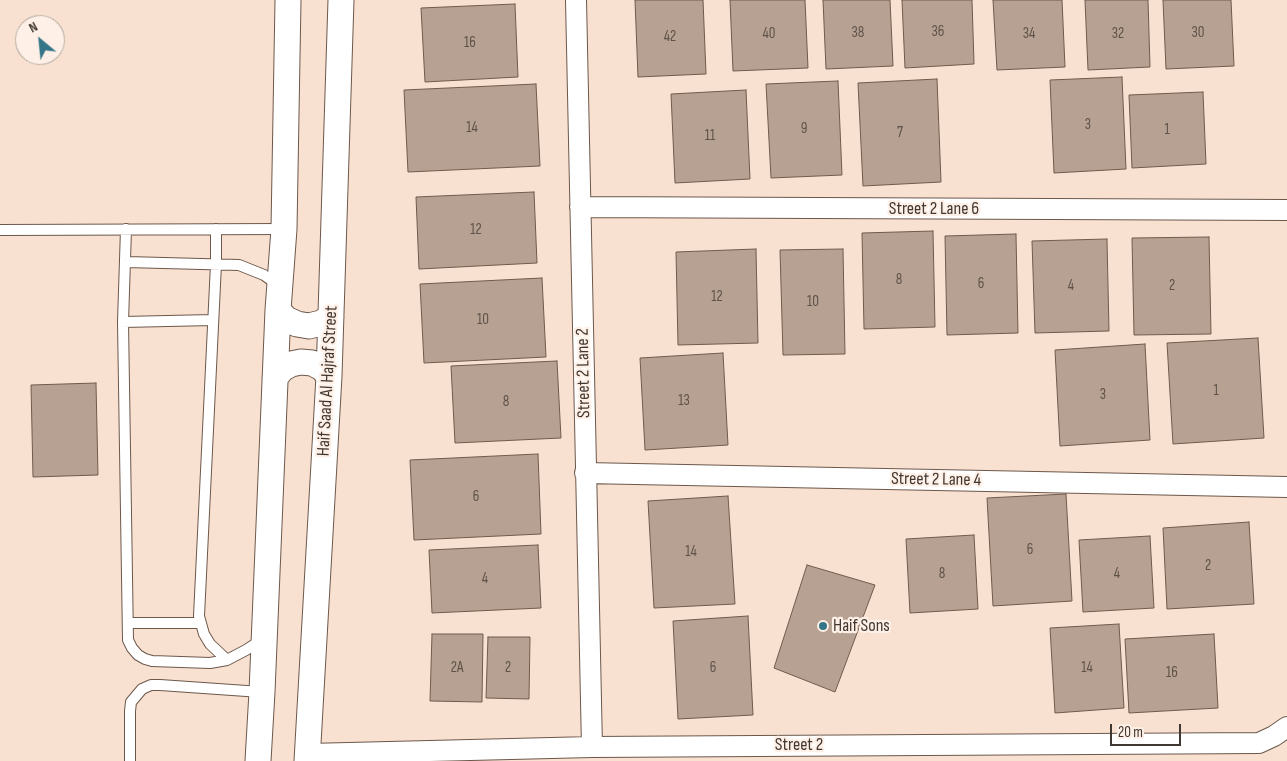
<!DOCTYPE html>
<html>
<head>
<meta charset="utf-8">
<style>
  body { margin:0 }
  #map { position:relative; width:1287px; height:761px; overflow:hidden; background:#f8e1d1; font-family:"Sofia Sans Condensed",sans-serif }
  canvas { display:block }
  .north { position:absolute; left:15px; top:15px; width:50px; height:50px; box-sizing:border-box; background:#fef0e6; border:1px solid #b2a69e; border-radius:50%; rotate:332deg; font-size:14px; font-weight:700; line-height:20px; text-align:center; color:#403731 }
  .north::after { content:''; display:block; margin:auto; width:18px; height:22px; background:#347688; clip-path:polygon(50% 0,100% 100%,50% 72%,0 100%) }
  .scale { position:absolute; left:1110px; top:724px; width:71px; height:22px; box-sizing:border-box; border:2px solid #403731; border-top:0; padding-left:6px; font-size:15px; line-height:18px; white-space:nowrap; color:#403731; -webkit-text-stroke:4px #fef0e6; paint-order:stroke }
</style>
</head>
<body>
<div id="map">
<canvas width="1287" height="761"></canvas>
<div class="north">N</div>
<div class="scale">20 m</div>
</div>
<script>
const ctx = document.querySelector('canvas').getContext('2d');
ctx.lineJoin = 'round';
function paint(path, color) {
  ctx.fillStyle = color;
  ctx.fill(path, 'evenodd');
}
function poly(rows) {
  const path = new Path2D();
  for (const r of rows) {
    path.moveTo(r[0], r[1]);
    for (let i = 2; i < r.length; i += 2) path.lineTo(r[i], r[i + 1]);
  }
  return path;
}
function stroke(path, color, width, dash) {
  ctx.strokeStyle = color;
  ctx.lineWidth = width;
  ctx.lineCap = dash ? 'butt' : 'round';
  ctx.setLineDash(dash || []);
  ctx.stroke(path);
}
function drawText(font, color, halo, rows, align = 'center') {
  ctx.font = font + ' "Sofia Sans Condensed",sans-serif';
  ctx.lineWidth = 4.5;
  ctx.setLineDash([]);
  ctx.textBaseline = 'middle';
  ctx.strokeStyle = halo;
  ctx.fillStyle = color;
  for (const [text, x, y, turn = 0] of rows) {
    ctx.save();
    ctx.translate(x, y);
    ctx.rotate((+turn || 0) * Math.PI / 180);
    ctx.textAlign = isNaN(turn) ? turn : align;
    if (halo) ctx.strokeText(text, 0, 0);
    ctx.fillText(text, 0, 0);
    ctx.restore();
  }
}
const building = poly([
  [635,0,703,0,706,74,638,77,635,0],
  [730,0,805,0,808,68,733,71,730,0],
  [823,0,890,0,893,66,826,69,823,0],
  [902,0,972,0,974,64,905,68,902,0],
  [993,0,1062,0,1065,67,997,70,993,0],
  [1085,0,1148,0,1150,67,1088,70,1085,0],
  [1163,0,1231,0,1234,66,1166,69,1163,0],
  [515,4,518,77,425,82,421,8,515,4],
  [1122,77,1126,169,1054,173,1050,80,1122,77],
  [937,79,941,182,863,186,858,83,937,79],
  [838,81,842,175,771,178,766,84,838,81],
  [536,84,540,166,408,172,404,90,536,84],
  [746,90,750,179,675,183,671,94,746,90],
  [1203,92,1206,164,1132,168,1129,95,1203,92],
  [534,192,537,263,419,269,416,197,534,192],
  [933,231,935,327,864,329,862,233,933,231],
  [1016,234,1018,333,947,335,945,236,1016,234],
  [1209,237,1211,334,1134,335,1132,238,1209,237],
  [1107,239,1109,331,1035,333,1032,241,1107,239],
  [756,249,758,343,678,345,676,252,756,249],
  [843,249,845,354,783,355,780,250,843,249],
  [542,278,546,357,424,363,420,284,542,278],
  [1258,338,1264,438,1173,444,1167,343,1258,338],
  [1145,344,1150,440,1060,446,1055,350,1145,344],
  [723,353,728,445,645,450,640,358,723,353],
  [557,361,561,438,455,443,451,366,557,361],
  [96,383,98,475,33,477,31,385,96,383],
  [538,454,541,534,414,540,410,460,538,454],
  [1066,494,1072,601,993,606,987,498,1066,494],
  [728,496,735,604,654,608,648,501,728,496],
  [1249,522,1254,604,1167,609,1163,528,1249,522],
  [974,535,978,609,910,613,906,539,974,535],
  [1150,536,1154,608,1083,612,1079,540,1150,536],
  [538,545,541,608,432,613,429,550,538,545],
  [807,565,875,585,835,692,774,668,807,565],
  [748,616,753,715,678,719,673,621,748,616],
  [1119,624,1124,708,1055,713,1050,628,1119,624],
  [432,634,483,634,482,702,430,701,432,634],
  [1214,634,1218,708,1129,713,1125,639,1214,634],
  [488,637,530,637,529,699,486,698,488,637]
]);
paint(building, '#b7a192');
stroke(building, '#6f5b4e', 1);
const service = poly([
  [126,229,123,322,128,640,132,648,138,655,145,659,152,661,210,663,227,660,246,650,263,639],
  [216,229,216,264,199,616,204,634,210,644,227,660],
  [0,230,284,229],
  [126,262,239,265,264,275,278,285],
  [123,322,212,320],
  [128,623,200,623],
  [130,761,130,711,131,702,142,689,151,685,160,685,261,692]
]);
const minor = poly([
  [576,0,592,747],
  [580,207,1287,210],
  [585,473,1287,487],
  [308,754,592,747,1259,743,1274,736,1287,727]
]);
const tertiary = poly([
  [278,310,286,319,297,324,309,326,321,323,331,317],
  [275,378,282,369,291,364,301,362,312,363,322,368,329,376],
  [258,761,262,692,278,310,284,229,288,0],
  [307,761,329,376,341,0]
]);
stroke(service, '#6c584b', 12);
stroke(minor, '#6c584b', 22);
stroke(tertiary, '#6c584b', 27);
stroke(service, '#fff', 10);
stroke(minor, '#fff', 20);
stroke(tertiary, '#fff', 25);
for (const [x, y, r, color] of [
  [823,626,5,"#347688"]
]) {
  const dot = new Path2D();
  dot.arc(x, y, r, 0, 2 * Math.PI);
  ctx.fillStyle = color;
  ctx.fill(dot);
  stroke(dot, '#fef0e6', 2);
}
drawText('15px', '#5e5249', null, [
  ["36",938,32],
  ["38",858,33],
  ["30",1198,33],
  ["40",769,34],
  ["34",1029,34],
  ["32",1118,34],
  ["42",670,37],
  ["16",470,43],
  ["3",1088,125],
  ["14",472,128],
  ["9",804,129],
  ["1",1167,130],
  ["7",900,133],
  ["11",710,136],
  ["12",476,230],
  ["8",899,280],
  ["6",981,284],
  ["4",1071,286],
  ["2",1172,286],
  ["12",717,297],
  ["10",813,302],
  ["10",483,320],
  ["1",1216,391],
  ["3",1103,395],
  ["13",684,401],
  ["8",506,402],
  ["6",476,497],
  ["6",1030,550],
  ["14",691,552],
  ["2",1208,566],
  ["8",942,574],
  ["4",1117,574],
  ["4",485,579],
  ["2A",457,668],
  ["2",508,668],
  ["6",713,668],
  ["14",1087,668],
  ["16",1172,673]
]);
drawText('18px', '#403731', '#fef0e6', [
  ["Street 2 Lane 6",934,209],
  ["Street 2 Lane 2",584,373,-91],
  ["Haif Saad Al Hajraf Street",328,381,-87],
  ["Street 2 Lane 4",936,480,1],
  ["Street 2",799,745]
]);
drawText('18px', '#403731', '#fef0e6', [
  ["Haif Sons",833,626]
], 'left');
</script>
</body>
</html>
